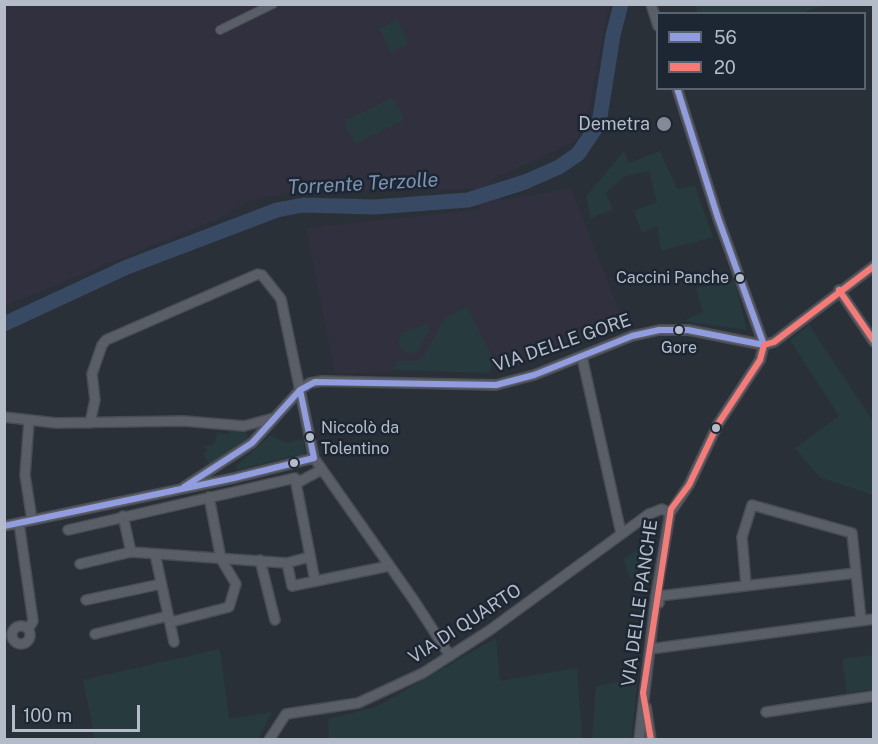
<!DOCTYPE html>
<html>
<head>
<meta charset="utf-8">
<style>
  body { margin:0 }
  #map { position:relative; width:878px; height:744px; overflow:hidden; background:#2a3038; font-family:"Public Sans",sans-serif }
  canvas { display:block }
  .frame { position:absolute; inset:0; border:6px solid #b4bcc9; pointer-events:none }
  .legend { position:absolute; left:656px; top:12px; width:210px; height:78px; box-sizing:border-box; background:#1d2633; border:2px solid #59626f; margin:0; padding:8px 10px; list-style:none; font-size:18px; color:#b4bcc9 }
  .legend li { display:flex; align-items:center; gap:12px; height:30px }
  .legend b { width:30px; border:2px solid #59626f }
  .scale { position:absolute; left:12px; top:705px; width:128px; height:27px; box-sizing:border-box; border:3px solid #b4bcc9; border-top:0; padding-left:8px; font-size:18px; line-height:21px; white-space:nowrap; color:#b4bcc9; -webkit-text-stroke:4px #1d2633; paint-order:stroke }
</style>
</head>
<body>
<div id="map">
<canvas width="878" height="744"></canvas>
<div class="frame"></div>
<ul class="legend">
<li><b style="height:8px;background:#919ddf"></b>56</li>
<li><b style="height:8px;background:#f77a77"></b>20</li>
</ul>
<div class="scale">100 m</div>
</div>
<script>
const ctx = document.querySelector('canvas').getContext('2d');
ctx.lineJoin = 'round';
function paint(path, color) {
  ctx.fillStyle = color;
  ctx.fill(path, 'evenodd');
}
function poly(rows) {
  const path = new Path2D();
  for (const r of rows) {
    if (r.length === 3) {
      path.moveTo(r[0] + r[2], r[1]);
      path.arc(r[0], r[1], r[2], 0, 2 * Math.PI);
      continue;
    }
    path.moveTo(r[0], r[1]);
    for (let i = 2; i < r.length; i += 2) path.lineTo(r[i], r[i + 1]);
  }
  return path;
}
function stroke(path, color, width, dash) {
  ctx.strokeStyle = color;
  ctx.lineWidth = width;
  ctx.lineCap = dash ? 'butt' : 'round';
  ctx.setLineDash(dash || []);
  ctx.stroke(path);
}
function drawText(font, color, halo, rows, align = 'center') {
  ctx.font = font + ' "Public Sans",sans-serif';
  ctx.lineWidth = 5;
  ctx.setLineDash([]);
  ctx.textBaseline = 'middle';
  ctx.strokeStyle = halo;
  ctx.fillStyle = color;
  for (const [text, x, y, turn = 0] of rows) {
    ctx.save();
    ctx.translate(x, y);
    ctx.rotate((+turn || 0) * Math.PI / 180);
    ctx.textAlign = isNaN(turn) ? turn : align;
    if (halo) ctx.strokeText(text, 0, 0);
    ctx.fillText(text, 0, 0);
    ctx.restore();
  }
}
paint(poly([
  [5,5,609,5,586,124,576,141,493,179,502,200,571,188,625,326,520,365,335,374,306,228,481,209,473,189,386,191,329,188,291,192,246,202,222,217,5,306]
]), '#31303e');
paint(poly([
  [695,5,695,4,824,5,799,14,698,13],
  [397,20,409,44,391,53,379,28],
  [393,97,404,120,355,144,344,121],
  [624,151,629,163,660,151,677,189,695,186,713,237,661,251,657,226,642,233,634,211,657,202,649,171,625,176,606,193,613,210,591,218,586,197],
  [734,280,747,330,683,321,703,312,696,288],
  [467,306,493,359,489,373,393,370,398,361,418,361,426,353,445,318],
  [428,323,428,332,418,351,409,354,404,352,398,344,401,333],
  [809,325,873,421,873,495,819,477,795,448,839,416,790,340],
  [230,429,246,431,248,439,210,465,203,455,208,450,201,447,213,445,218,432,228,435],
  [271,435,286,443,304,439,305,453,299,458,297,455,237,470,236,466],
  [645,544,636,577,630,579,624,559],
  [496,638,500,681,577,668,582,738,329,739,328,719,376,707],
  [220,649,229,719,272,712,258,739,95,739,83,680],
  [873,655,873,689,847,693,842,659],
  [638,678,631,739,592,739,596,686]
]), '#273a3e');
stroke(poly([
  [4,324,127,267,277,210,303,205,375,207,468,200,525,182,559,167,578,154,599,123,613,35,621,4]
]), '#384963', 15);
const pedestrian = poly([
  [220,30,273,4]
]);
const minor = poly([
  [651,4,658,26],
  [677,88,718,218,764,345],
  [839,290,874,342],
  [582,357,621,533],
  [4,417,56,423,184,421,244,426,274,418],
  [29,421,25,475,32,520],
  [90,423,95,400,92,374,102,345,106,340,258,274,262,275,281,299,314,458,413,599,450,656],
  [297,483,321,470],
  [184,487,252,443,300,390,310,383,322,381,496,385,534,375,632,336,659,330,688,330,764,345,774,342,874,266],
  [123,516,131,552],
  [19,523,33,621,28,629],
  [4,526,234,478,314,458],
  [68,530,295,478,315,581],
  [155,554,174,642],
  [260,560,275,620],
  [287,563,309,557],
  [80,564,131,552,287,563,292,586,389,566],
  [746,585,742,537,752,505,852,533,861,620],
  [86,600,161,584],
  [659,603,659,596,856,573],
  [169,620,175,621,229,607,236,584,221,559,209,497],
  [21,635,9],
  [95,634,168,616],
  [650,649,874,619],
  [646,707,651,740],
  [766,712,874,696],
  [269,740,286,714,358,703,423,673,490,630,649,514,662,509,670,513],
  [639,740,656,596,670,513,689,485,718,424,760,360,764,345]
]);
stroke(pedestrian, '#484c53', 10);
stroke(minor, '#484c53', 12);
stroke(pedestrian, '#5a5e66', 8);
stroke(minor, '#5a5e66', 9);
stroke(poly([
  [677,88,718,218,764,345],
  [184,487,252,443,300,390,315,382,496,385,534,375,632,336,659,330,688,330,764,345],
  [4,526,234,478,314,458,300,390]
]), '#919ddf', 6);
stroke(poly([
  [839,290,874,341],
  [651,740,643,693,671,509,689,485,718,424,760,360,764,345,774,342,874,266]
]), '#f77a77', 6);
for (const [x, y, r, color] of [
  [664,124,8,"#848b96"],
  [740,278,5,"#b4bcc9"],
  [679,330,5,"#b4bcc9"],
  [716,428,5,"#b4bcc9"],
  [310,437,5,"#b4bcc9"],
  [294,463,5,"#b4bcc9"]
]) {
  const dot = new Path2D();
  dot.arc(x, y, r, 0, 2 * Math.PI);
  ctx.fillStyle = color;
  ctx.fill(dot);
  stroke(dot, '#1d2633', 2);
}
drawText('16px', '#b4bcc9', '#1d2633', [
  ["Caccini Panche",729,278],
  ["Gore",679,348,"center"],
  ["Niccolò da",321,428,"left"],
  ["Tolentino",321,449,"left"]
], 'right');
drawText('18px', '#b4bcc9', '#1d2633', [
  ["Demetra",650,124]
], 'right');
drawText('18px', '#b4bcc9', '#1d2633', [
  ["VIA DELLE GORE",562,343,-19],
  ["VIA DELLE PANCHE",640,603,-82],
  ["VIA DI QUARTO",465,624,-33]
]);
drawText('italic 20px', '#7c92b1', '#1d2633', [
  ["Torrente Terzolle",363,184,-3]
]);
</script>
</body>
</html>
